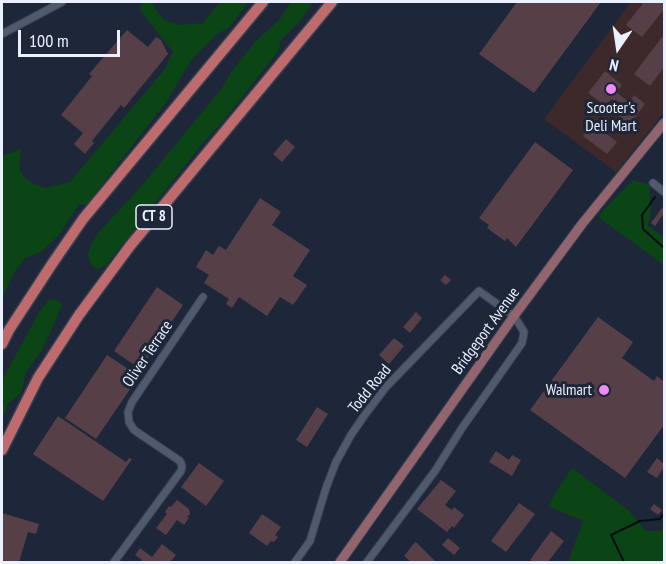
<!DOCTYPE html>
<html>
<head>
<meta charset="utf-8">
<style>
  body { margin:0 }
  #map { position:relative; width:666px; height:564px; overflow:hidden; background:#1e2739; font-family:"PT Sans Narrow",sans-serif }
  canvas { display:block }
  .frame { position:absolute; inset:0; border:3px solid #eaf0fd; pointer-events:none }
  .north { position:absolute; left:588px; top:18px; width:60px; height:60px; -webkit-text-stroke:4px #1e2739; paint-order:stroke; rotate:193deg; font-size:16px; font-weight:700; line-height:24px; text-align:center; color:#eaf0fd }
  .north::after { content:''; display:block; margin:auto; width:21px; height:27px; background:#eaf0fd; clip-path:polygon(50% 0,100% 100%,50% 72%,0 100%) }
  .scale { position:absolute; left:18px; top:30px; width:102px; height:27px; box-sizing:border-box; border:3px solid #eaf0fd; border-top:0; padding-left:8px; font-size:18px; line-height:21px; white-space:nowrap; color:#eaf0fd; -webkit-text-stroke:4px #1e2739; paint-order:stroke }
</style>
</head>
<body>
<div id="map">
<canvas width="666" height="564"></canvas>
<div class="frame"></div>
<div class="north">N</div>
<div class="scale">100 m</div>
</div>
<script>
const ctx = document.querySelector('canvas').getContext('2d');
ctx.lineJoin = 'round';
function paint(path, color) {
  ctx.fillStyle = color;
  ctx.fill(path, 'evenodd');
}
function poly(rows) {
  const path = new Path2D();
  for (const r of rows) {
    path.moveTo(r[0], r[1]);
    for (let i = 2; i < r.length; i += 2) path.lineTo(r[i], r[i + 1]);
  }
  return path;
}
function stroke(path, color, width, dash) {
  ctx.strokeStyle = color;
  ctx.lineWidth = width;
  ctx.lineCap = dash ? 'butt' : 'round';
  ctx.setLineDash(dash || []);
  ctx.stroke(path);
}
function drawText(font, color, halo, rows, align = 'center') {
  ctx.font = font + ' "PT Sans Narrow",sans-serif';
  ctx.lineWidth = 6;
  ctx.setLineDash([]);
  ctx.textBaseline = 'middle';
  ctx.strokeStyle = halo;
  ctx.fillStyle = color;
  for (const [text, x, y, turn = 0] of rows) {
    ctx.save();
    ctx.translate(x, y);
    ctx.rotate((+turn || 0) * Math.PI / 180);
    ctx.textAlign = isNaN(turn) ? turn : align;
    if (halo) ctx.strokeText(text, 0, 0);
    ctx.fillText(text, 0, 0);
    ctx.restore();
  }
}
paint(poly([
  [631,2,664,2,664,112,616,172,544,119]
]), '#3d292a');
paint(poly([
  [142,2,152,3,163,19,179,25,203,23,220,2,248,2,230,27,217,34,191,60,167,101,87,204,79,204,58,236,41,252,25,258,15,271,2,299,2,156,21,149,19,169,25,178,34,184,45,188,70,182,165,69,173,52,140,10],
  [291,2,313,2,302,19,280,41,279,50,221,124,203,143,107,264,99,269,95,268,90,263,88,254,91,244,99,232,139,189,222,88,232,71,255,42,279,20],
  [633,180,649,185,651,210,648,225,664,238,664,265,598,217,605,208],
  [54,299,59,301,62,306,42,350,26,372,21,393,8,404,5,413,2,419,2,380,40,311,49,300],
  [572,468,629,511,646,531,659,531,664,529,664,562,568,562,583,521,548,506,556,492]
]), '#0b4515');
stroke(poly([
  [655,197,642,215,643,229,664,248],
  [624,562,611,535,640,521,660,519,664,513]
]), '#010f14', 2);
paint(poly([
  [517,2,601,2,534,93,479,54],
  [644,2,664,2,664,9,642,37,626,25],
  [127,30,148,47,156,37,161,40,168,54,124,108,121,105,92,141,94,143,85,154,74,144,83,133,61,115,92,76,89,74],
  [662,37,664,39,664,67,650,86,634,74],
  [605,71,622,85,616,92,629,102,634,95,645,104,630,124,618,116,623,109,611,99,606,106,588,93],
  [592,123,617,142,607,154,583,136],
  [286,139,295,147,282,162,273,154],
  [535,142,573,170,516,247,507,238,505,241,487,228,489,225,479,218],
  [260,198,281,212,272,225,310,250,293,276,307,285,293,305,280,297,267,316,239,297,232,308,226,304,229,299,204,283,209,275,196,267,206,250,213,255,219,246,226,250],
  [662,208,664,210,664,213,655,226,651,223],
  [445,275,451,280,446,285,440,280],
  [157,287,183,305,140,369,114,351],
  [416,312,422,318,410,333,403,327],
  [598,317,633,342,622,358,654,381,657,376,664,382,664,425,625,478,530,410],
  [394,338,404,346,389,364,379,355],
  [107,355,139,376,96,439,65,418],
  [317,407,328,414,307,447,296,440],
  [58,416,126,462,129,458,132,459,103,501,33,454],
  [496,451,509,460,512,455,521,460,512,476,489,462],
  [657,458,664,464,664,467,657,478,647,472],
  [199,463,224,481,206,506,181,487],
  [441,480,456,491,445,505,452,510,454,507,464,515,454,528,452,526,447,532,417,509],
  [177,500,189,509,190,514,187,517,189,518,184,525,177,520,166,535,156,528,167,514,165,512,169,506,171,507],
  [519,503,535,514,506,552,491,541],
  [654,504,662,510,658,515,650,509],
  [2,513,39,524,36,534,28,532,19,562,2,562],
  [262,514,281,527,275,535,278,537,274,542,271,541,267,546,249,533],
  [551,531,564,541,548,562,533,562,530,560],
  [448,538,460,548,454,555,442,545],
  [415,542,417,543,436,562,411,562,404,556],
  [162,544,176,555,170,562,140,562,142,560,135,555,140,548,152,557]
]), '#573f48');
const minor = poly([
  [2,34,62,2],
  [653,183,664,192],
  [114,562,181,471,182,466,180,461,134,430,129,422,128,412,132,402,203,297],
  [295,562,310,541,326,488,336,462,351,435,364,416,386,387,479,291,514,316,524,332,522,343,462,428,435,471,367,562]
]);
const major = poly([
  [340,562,514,316,582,224,664,123]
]);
const highway = poly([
  [2,344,9,330,52,264,83,219,263,2],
  [2,450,38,378,79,315,130,246,332,2]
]);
stroke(minor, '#3a4151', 9);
stroke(major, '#3a4151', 11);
stroke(highway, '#3a4151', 13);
stroke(minor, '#4f5a6e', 7);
stroke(major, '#92646e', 9);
stroke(highway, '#be6b6e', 10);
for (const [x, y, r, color] of [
  [611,89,6,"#f18af4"],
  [604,390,6,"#f18af4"]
]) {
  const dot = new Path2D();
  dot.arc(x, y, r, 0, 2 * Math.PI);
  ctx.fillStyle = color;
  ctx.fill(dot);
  stroke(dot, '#1e2739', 2);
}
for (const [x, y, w] of [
  [154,217,36]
]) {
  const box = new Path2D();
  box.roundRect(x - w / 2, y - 12, w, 24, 4.5);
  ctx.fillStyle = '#1e2739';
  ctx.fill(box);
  stroke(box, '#eaf0fd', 1.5);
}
drawText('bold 15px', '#eaf0fd', null, [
  ["CT 8",154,217]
]);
drawText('16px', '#eaf0fd', '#1e2739', [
  ["Scooter's",611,108],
  ["Deli Mart",611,126],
  ["Walmart",592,390,"right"]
]);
drawText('16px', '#eaf0fd', '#1e2739', [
  ["Bridgeport Avenue",486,331,-54],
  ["Oliver Terrace",148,354,-56],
  ["Todd Road",370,389,-51]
]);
</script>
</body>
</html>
